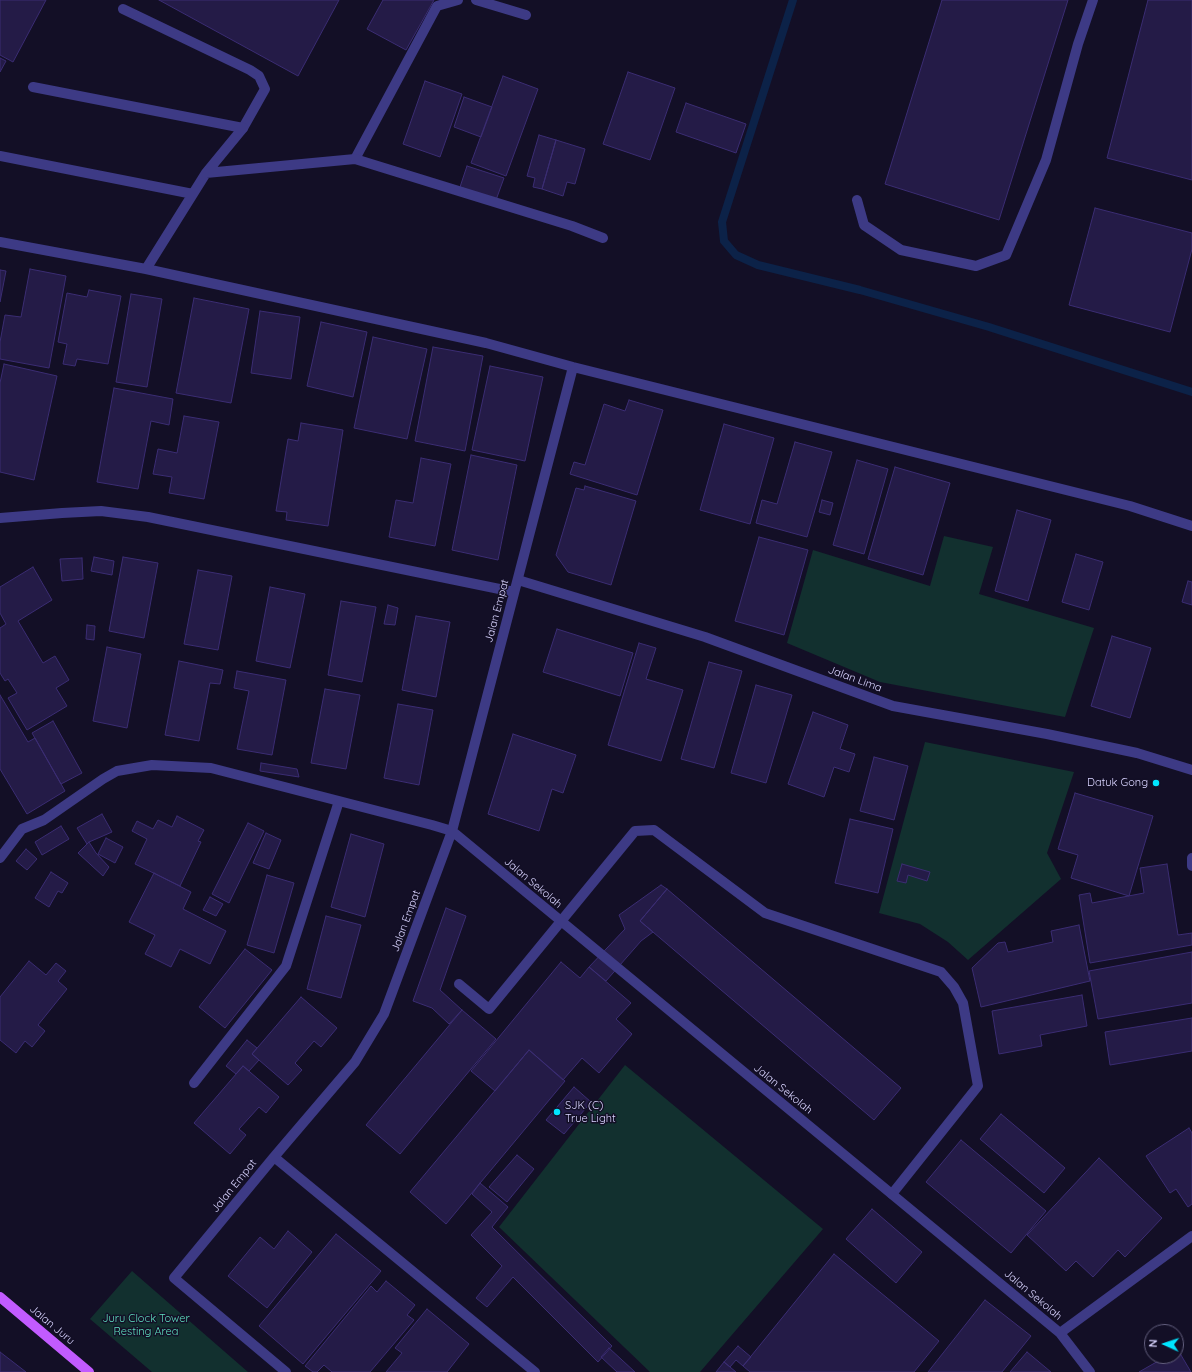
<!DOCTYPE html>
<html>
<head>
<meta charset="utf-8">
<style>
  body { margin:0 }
  #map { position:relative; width:1192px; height:1372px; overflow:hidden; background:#130f26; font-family:Quicksand,sans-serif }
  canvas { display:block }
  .north { position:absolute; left:1144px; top:1324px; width:40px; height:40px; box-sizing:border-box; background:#130f26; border:1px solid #625e7d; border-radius:50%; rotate:273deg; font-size:11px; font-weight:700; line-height:16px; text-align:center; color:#d9d4ff }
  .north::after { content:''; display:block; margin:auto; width:14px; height:18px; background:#00e5ff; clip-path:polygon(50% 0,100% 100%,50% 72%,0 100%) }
</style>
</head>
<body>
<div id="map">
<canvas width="1192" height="1372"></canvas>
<div class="north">N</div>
</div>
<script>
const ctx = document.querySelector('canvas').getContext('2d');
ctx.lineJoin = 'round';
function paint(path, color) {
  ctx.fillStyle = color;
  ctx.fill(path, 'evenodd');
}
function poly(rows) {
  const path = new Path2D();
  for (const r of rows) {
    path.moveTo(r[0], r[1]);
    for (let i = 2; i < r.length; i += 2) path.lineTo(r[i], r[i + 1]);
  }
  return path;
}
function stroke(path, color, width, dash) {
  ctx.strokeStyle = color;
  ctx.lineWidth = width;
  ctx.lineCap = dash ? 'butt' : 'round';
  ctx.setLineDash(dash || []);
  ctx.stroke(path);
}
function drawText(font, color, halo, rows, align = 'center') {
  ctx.font = font + ' Quicksand,sans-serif';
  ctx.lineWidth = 3;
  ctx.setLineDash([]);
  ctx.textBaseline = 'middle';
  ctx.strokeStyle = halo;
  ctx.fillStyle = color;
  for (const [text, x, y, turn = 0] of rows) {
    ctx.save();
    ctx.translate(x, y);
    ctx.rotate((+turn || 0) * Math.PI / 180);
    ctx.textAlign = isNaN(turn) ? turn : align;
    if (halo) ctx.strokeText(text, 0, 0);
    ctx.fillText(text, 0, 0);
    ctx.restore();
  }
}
paint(poly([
  [944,536,993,547,979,594,1094,628,1065,717,880,682,787,643,813,550,930,586],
  [925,742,1074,772,1047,853,1061,879,968,960,948,942,920,924,879,913],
  [625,1065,823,1229,700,1372,650,1372,499,1227],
  [132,1271,248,1372,152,1372,90,1319]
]), '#12302f');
stroke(poly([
  [793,0,722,222,724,241,736,255,758,265,860,290,989,327,1192,392]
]), '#0c2248', 8);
const building = poly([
  [0,0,46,0,13,62,0,55,0,0],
  [159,0,339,0,298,76,159,0],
  [383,0,434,0,406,50,367,29,383,0],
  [942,0,1068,0,999,220,885,184,942,0],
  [1148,0,1192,0,1192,180,1107,158,1148,0],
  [0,58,6,61,0,72,0,58],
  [628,72,675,88,650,160,603,144,628,72],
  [503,76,538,89,506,176,471,163,503,76],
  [425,81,462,94,440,157,403,144,425,81],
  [464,97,492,107,481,137,454,127,464,97],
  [686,103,746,124,736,153,676,132,686,103],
  [539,135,556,140,542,189,533,187,535,178,527,176,539,135],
  [556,140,585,149,575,184,567,182,563,196,542,189,556,140],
  [467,166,504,178,496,200,460,187,467,166],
  [1095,208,1192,233,1192,249,1170,332,1069,305,1095,208],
  [30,269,66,276,49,368,0,359,0,342,5,315,21,317,30,269],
  [0,270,6,271,0,302,0,270],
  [89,290,121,296,108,364,77,359,75,366,63,364,67,344,58,342,67,293,87,297,89,290],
  [131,294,162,299,147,387,116,382,131,294],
  [194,298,249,309,231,403,176,393,194,298],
  [260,311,300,317,291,379,251,373,260,311],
  [321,322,367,332,353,397,307,386,321,322],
  [373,337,427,349,407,439,354,428,373,337],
  [433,347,483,356,465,451,415,441,433,347],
  [4,364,57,376,34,480,0,472,0,383,4,364],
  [490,366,543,377,525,461,472,450,490,366],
  [114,388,173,399,169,425,151,421,138,489,97,482,114,388],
  [629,400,663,410,637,495,570,474,574,462,585,465,604,404,625,411,629,400],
  [184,416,219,422,204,499,169,493,172,477,153,474,158,449,177,453,184,416],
  [301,423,343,430,328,526,286,520,287,512,276,511,288,439,298,441,301,423],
  [724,424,774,438,750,524,700,510,724,424],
  [795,442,832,452,807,537,756,523,762,500,777,504,795,442],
  [471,455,517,465,498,560,452,550,471,455],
  [421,458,451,464,435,546,389,537,396,500,413,503,421,458],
  [857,460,888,469,864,554,833,545,857,460],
  [895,467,950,483,923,575,868,559,895,467],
  [585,486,636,501,611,585,568,572,556,555,576,488,584,490,585,486],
  [822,500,833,503,830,515,819,512,822,500],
  [1017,510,1051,520,1028,601,995,591,1017,510],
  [759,537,808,550,784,635,735,621,759,537],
  [1076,554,1103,562,1089,610,1062,602,1076,554],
  [94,557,114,561,112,575,91,571,94,557],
  [123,557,158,563,144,638,109,631,123,557],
  [82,558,83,579,62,581,60,559,82,558],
  [33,567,52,600,18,621,43,663,55,656,69,680,56,688,67,706,27,730,8,698,17,693,8,679,5,681,0,673,0,628,6,624,0,613,0,587,33,567],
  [198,570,232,576,218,650,184,644,198,570],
  [1188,581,1192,582,1192,605,1182,602,1188,581],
  [270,587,305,594,290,668,256,661,270,587],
  [341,601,376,607,362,682,328,675,341,601],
  [388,605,398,608,395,625,384,624,388,605],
  [416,616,450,622,436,697,402,690,416,616],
  [87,625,95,626,94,640,86,639,87,625],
  [557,629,633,653,620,696,543,672,557,629],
  [1112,636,1151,648,1130,718,1091,706,1112,636],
  [639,643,656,648,646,679,683,690,661,761,608,745,639,643],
  [107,647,141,654,127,728,93,721,107,647],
  [179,661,223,670,220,684,210,683,199,741,165,735,179,661],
  [709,662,742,671,714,768,681,759,709,662],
  [237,671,286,680,272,755,237,749,249,691,234,688,237,671],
  [756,685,792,695,766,783,731,773,756,685],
  [325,689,360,695,346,769,311,763,325,689],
  [0,695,28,742,35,738,65,791,27,814,0,769,0,695],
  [398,704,433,710,419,785,384,778,398,704],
  [813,712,848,725,840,749,855,754,849,772,834,767,824,797,788,784,813,712],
  [53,721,82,773,61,784,32,733,53,721],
  [513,734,576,755,563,793,552,789,539,831,488,814,513,734],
  [874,757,908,766,894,820,860,811,874,757],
  [261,763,297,769,299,777,260,771,261,763],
  [1075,793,1153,816,1129,896,1071,878,1078,855,1058,849,1075,793],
  [102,814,112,832,89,842,87,844,77,828,102,814],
  [177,816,204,830,198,841,201,842,180,886,135,864,147,839,132,831,137,821,153,829,158,820,172,827,177,816],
  [850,819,893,829,878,893,835,883,850,819],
  [248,823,264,831,229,903,212,894,248,823],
  [61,826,69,839,42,855,35,842,61,826],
  [266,833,281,840,269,869,253,863,266,833],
  [351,834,384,844,365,917,331,907,351,834],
  [106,838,123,847,115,863,98,854,106,838],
  [89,842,96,853,109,867,103,876,78,853,89,842],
  [26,849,37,859,27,870,16,861,26,849],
  [902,864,930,872,927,881,908,875,906,883,897,881,902,864],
  [1167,864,1178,935,1192,933,1192,945,1090,963,1079,895,1090,893,1092,903,1144,893,1140,868,1167,864],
  [51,872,68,883,62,893,58,891,49,907,35,898,51,872],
  [154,873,191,892,183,909,226,931,210,964,180,949,171,967,145,954,155,935,129,922,154,873],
  [267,875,294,883,274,953,247,945,267,875],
  [661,885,667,889,640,921,653,932,641,941,606,981,589,967,625,929,619,915,661,885],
  [667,889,901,1088,874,1120,640,921,667,889],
  [210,897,223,904,216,916,203,910,210,897],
  [446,908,466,916,440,990,462,1010,449,1024,432,1008,413,1001,446,908],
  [326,916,361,925,341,998,307,989,326,916],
  [1079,925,1090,981,981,1007,972,968,998,943,1005,942,1008,952,1053,942,1051,931,1079,925],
  [245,949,272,970,225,1028,199,1007,245,949],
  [1192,952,1192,1003,1098,1019,1089,971,1192,952],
  [29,961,46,975,56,963,66,971,58,981,67,989,38,1025,45,1031,32,1047,25,1041,16,1053,0,1040,0,997,29,961],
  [561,962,580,978,589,967,631,1003,616,1019,632,1034,599,1073,582,1058,563,1080,529,1050,495,1091,471,1071,561,962],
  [1082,995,1087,1026,1040,1035,1042,1046,999,1054,992,1011,1082,995],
  [301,997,337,1028,321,1047,314,1041,295,1063,302,1070,288,1085,252,1054,301,997],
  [462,1010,496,1039,400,1154,366,1125,462,1010],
  [1192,1018,1192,1051,1110,1065,1105,1032,1192,1018],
  [247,1040,257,1048,252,1054,259,1060,249,1071,243,1066,236,1074,226,1066,247,1040],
  [529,1050,565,1081,446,1224,410,1192,529,1050],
  [243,1066,279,1097,266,1113,259,1107,239,1129,246,1135,230,1154,194,1123,243,1066],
  [574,1087,591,1102,564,1134,546,1120,574,1087],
  [1001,1114,1065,1168,1044,1193,980,1139,1001,1114],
  [1189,1128,1192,1133,1192,1204,1188,1207,1176,1189,1170,1193,1146,1156,1189,1128],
  [961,1140,1046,1211,1011,1253,926,1182,961,1140],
  [517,1155,534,1169,507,1202,489,1187,517,1155],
  [1099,1158,1162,1218,1125,1257,1118,1250,1093,1277,1076,1261,1066,1271,1027,1235,1099,1158],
  [480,1183,508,1207,492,1227,612,1346,598,1362,513,1277,487,1307,476,1298,502,1266,471,1235,492,1212,472,1194,480,1183],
  [872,1209,922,1252,896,1283,846,1239,872,1209],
  [288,1231,312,1252,267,1308,228,1276,260,1237,274,1249,288,1231],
  [336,1234,381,1271,303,1364,259,1326,336,1234],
  [834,1254,939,1341,914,1372,750,1372,743,1366,834,1254],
  [386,1281,415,1305,407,1315,414,1320,370,1372,332,1372,324,1365,317,1372,313,1372,305,1366,371,1286,377,1292,386,1281],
  [985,1300,1031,1336,1002,1372,928,1372,985,1300],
  [427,1309,469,1344,447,1372,386,1372,402,1353,395,1348,427,1309],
  [738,1346,751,1357,743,1366,736,1360,730,1367,724,1362,738,1346],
  [609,1348,635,1372,617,1372,601,1357,609,1348],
  [1178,1350,1191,1372,1139,1372,1167,1356,1176,1356,1176,1351,1178,1350],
  [0,1352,26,1372,0,1372,0,1352],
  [1027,1352,1051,1372,1010,1372,1027,1352],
  [724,1362,736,1372,716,1372,724,1362]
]);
paint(building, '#241b47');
stroke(building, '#3b2d73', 1);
stroke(poly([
  [476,0,526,15],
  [123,9,250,70,259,76,265,89,243,128],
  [355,159,437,6,458,0],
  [857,200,864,225,901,250,976,266,1006,255,1046,160,1078,44,1093,0],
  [0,858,22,829,44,820,103,779,117,771,152,765,211,768,432,825,452,831],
  [459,984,489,1009,635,831,654,830,765,913,941,972,954,987,963,1003,978,1086,892,1194],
  [194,1083,286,966,339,801]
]), '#3d3a85', 10);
stroke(poly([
  [33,87,243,128,206,173,146,269],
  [0,156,193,194],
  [206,173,355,159,572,226,603,238],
  [0,242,146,269,486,343,573,367,1130,506,1192,526],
  [0,518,62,513,101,511,148,517,514,592],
  [518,580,705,637,893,706,1047,734,1137,753,1192,770],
  [452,831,1060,1333,1090,1372],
  [1192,858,1192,866],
  [274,1157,535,1372],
  [1060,1333,1192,1236],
  [286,1372,174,1278,274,1157,355,1062,384,1014,452,831,573,367]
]), '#3d3a85', 10);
stroke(poly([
  [0,1297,89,1372]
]), '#c25bff', 10);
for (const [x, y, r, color] of [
  [1156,783,4,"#00e5ff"],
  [557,1112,4,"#00e5ff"]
]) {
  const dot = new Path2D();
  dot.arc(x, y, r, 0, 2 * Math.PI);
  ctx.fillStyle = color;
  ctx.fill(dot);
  stroke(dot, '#130f26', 1.5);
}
drawText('11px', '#d9d4ff', '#130f26', [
  ["Jalan Empat",497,611,-75],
  ["Jalan Lima",855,679,20],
  ["Jalan Sekolah",533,883,40],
  ["Jalan Empat",406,921,-70],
  ["Jalan Sekolah",783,1089,39],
  ["Jalan Empat",234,1186,-51],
  ["Jalan Sekolah",1033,1295,40],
  ["Jalan Juru",52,1325,40]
]);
drawText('11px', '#d9d4ff', '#130f26', [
  ["Datuk Gong",1148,783],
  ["SJK (C)",565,1106,"left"],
  ["True Light",565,1119,"left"]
], 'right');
drawText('11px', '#5fe0c0', '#130f26', [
  ["Juru Clock Tower",146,1319],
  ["Resting Area",146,1332]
]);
</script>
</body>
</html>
